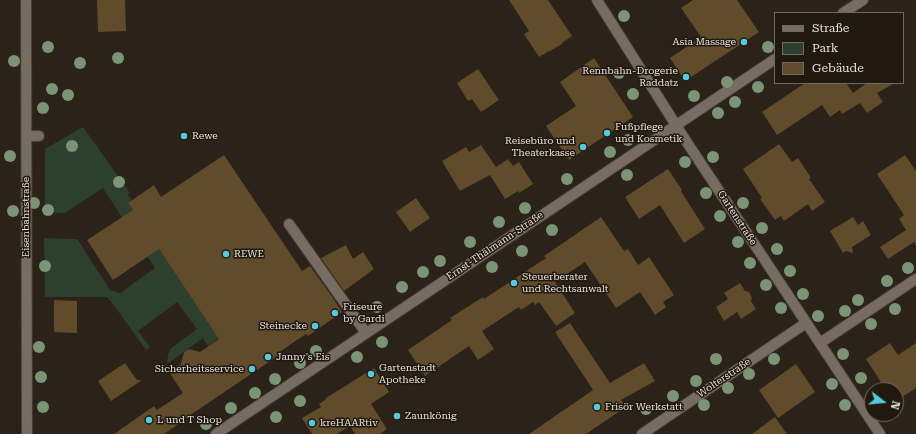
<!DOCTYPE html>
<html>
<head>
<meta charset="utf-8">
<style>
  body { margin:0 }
  #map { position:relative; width:916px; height:434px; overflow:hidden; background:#2b2219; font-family:"Roboto Serif",serif }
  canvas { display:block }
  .legend { position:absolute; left:774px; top:12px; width:130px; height:72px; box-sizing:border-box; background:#211910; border:1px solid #706961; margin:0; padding:5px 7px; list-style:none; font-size:12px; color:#e7e1db }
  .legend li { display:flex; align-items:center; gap:8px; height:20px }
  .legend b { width:20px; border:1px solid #706961 }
  .north { position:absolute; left:864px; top:382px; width:40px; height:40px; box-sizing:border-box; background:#211910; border:1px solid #706961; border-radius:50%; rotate:106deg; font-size:11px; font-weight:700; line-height:16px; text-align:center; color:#e7e1db }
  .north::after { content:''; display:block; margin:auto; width:14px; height:18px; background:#54cadc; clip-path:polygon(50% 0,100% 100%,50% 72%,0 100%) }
</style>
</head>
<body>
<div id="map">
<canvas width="916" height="434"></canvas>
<ul class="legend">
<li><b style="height:5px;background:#776c61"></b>Straße</li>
<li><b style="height:11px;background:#2d402f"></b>Park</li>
<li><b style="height:11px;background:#604b2b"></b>Gebäude</li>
</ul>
<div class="north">N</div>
</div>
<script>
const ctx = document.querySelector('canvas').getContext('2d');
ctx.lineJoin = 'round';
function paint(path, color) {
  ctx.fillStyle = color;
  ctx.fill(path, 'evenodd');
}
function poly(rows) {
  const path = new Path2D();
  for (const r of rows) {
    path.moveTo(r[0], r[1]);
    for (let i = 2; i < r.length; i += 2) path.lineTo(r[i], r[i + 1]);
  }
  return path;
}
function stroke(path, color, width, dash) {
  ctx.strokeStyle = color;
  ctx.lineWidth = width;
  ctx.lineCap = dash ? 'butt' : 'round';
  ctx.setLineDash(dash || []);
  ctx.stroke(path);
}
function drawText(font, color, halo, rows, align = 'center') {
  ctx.font = font + ' "Roboto Serif",serif';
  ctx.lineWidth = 3;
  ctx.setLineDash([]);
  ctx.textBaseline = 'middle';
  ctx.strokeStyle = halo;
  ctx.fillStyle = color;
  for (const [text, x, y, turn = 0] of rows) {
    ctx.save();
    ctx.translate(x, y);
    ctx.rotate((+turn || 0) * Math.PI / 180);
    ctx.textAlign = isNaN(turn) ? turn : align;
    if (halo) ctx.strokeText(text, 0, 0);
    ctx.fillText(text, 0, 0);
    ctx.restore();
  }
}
paint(poly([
  [83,127,130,193,128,195,132,200,128,203,219,338,208,346,203,338,167,364,168,355,171,348,197,329,177,302,138,331,150,347,146,350,110,300,114,297,109,300,107,297,45,297,44,238,76,239,78,240,110,290,120,293,155,268,103,188,65,213,45,212,45,149]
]), '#2d402f');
paint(poly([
  [97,0,125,0,126,31,98,32],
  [509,0,548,0,572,36,562,43,562,44,550,51,549,51,539,57,524,34,529,31],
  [693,0,737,0,759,32,685,81,670,58,701,37,681,8],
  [594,58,633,117,569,160,546,126,576,106,560,82],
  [478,69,499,100,481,112,472,99,468,101,457,83],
  [805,83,846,83,853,93,867,83,895,83,877,93,883,102,867,113,860,103,842,114,840,110,830,117,822,105,777,135,762,112],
  [779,144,792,162,798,158,811,178,809,179,825,202,812,211,808,204,784,221,781,216,775,220,760,199,762,198,743,169],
  [481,145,496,167,508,159,513,166,519,162,533,184,519,193,518,191,505,199,490,175,460,191,442,161,466,147,469,152],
  [224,155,302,271,310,266,333,298,342,312,308,336,306,334,278,353,279,355,223,393,183,420,183,421,164,434,114,434,154,406,157,410,183,393,169,372,181,364,184,352,189,349,200,352,219,339,159,249,113,280,87,240,133,210,128,203,154,185,161,197],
  [905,155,916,171,916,245,914,242,888,259,880,247,906,230,899,219,904,215,877,174],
  [668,169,682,190,681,191,705,229,684,243,660,205,639,219,625,197],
  [416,198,430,218,410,232,396,212],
  [601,217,624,251,628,249,638,265,649,257,674,295,663,302,666,307,655,315,640,292,616,308,585,262,555,282,575,313,556,326,539,302,535,305,533,302,521,310,519,307,482,331,494,349,478,360,469,346,425,376,408,350,452,320,450,318,483,297,484,299,546,258,544,256],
  [853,217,858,225,863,221,871,235,852,247,853,253,846,251,843,253,830,231],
  [346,245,353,259,363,252,374,269,344,291,321,258],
  [740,283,745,291,749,292,752,298,751,301,756,309,741,319,737,312,724,321,716,307,728,299,724,293],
  [54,300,77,301,77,333,54,332],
  [570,323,610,383,644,363,655,381,621,400,626,407,586,434,529,434,593,390,555,332],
  [890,343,898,355,916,343,916,388,896,401,896,390,886,390,866,359],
  [125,363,137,380,142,380,111,401,98,381],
  [796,364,815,392,778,418,759,390],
  [374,368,389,392,371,404,387,429,380,434,355,434,350,426,337,434,312,434,302,418,321,407,319,404,325,400,326,398],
  [775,417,787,434,752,434]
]), '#604b2b');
const minor = poly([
  [26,0,27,434],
  [597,0,686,141,880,434],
  [843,13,863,0],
  [26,136,39,136],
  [289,224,366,333],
  [820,343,916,279],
  [216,434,775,59],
  [642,434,806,323]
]);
stroke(minor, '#463e38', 12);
stroke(minor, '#776c61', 10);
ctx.fillStyle = '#7b9475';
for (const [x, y] of [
  [624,16],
  [48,47],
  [768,47],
  [118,58],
  [14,61],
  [80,63],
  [619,73],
  [727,82],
  [758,87],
  [52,89],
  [633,94],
  [68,95],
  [694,96],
  [735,102],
  [43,108],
  [718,113],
  [628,140],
  [72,146],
  [610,152],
  [10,156],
  [713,157],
  [685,162],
  [627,175],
  [567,179],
  [119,182],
  [706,193],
  [34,203],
  [743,203],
  [525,208],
  [48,210],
  [13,211],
  [720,216],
  [499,222],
  [762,228],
  [552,230],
  [470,242],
  [738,242],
  [777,249],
  [522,251],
  [440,261],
  [750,263],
  [45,266],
  [492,267],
  [908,268],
  [790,271],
  [423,272],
  [887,281],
  [766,285],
  [402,287],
  [803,294],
  [858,300],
  [377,307],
  [781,308],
  [895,309],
  [845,311],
  [818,316],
  [871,324],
  [382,342],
  [39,347],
  [316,351],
  [843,354],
  [357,357],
  [716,359],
  [774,359],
  [300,363],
  [749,374],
  [41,377],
  [861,378],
  [275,379],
  [696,381],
  [832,384],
  [728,388],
  [255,393],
  [673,396],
  [300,401],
  [704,405],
  [845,405],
  [43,407],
  [231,408],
  [646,409],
  [276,417],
  [206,424]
]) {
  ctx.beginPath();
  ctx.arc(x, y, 6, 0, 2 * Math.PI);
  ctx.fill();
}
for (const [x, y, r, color] of [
  [744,42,4,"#54cadc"],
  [686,77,4,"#54cadc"],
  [607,133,4,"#54cadc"],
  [184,136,4,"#54cadc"],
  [583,147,4,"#54cadc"],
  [226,254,4,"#54cadc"],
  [514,283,4,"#54cadc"],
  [335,313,4,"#54cadc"],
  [315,326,4,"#54cadc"],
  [268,357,4,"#54cadc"],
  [252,369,4,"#54cadc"],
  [371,374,4,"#54cadc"],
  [597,407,4,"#54cadc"],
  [397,416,4,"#54cadc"],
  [149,420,4,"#54cadc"],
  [312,423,4,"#54cadc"]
]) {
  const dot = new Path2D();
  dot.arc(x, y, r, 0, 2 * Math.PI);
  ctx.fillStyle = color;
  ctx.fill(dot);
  stroke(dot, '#211910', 1.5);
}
drawText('10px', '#e7e1db', '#211910', [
  ["Asia Massage",736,42,"right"],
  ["Rennbahn-Drogerie",678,71,"right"],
  ["Raddatz",678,83,"right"],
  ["Fußpflege",615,127],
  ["und Kosmetik",615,139],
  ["Rewe",192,136],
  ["Reisebüro und",575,141,"right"],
  ["Theaterkasse",575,153,"right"],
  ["REWE",234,254],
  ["Steuerberater",522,277],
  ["und Rechtsanwalt",522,289],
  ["Friseure",343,307],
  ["by Gardi",343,319],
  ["Steinecke",307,326,"right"],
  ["Janny's Eis",276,357],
  ["Gartenstadt",379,368],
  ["Apotheke",379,380],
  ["Sicherheitsservice",244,369,"right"],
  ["Frisör Werkstatt",605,407],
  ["Zaunkönig",405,416],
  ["L und T Shop",157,420],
  ["kreHAARtiv",320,423]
], 'left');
drawText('10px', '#e7e1db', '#211910', [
  ["Eisenbahnstraße",26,217,-90],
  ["Gartenstraße",737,218,57],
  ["Ernst-Thälmann-Straße",495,246,-34],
  ["Wolterstraße",724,378,-34]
]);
</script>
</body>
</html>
